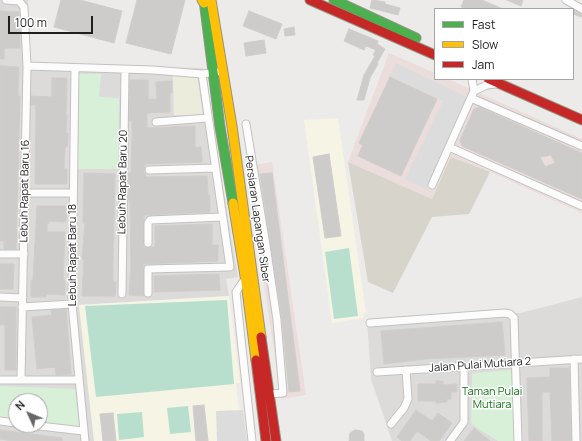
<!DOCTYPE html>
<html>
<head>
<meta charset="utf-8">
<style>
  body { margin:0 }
  #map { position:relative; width:582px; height:441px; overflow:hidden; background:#edebe9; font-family:Manrope,sans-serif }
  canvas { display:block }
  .legend { position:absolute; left:434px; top:8px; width:140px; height:72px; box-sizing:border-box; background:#fff; border:1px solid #a5a5a5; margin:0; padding:5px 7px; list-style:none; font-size:12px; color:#1f1f1f }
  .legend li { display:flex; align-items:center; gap:8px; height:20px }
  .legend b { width:20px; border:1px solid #a5a5a5 }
  .north { position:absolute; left:8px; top:393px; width:40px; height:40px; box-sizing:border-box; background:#fff; border:1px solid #a5a5a5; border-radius:50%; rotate:314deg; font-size:11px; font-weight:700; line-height:16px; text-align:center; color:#1f1f1f }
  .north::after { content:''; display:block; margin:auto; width:14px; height:18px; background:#676666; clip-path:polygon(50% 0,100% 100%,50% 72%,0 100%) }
  .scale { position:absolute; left:8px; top:16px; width:85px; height:18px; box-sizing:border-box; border:2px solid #1f1f1f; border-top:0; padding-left:5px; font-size:12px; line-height:14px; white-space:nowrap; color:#1f1f1f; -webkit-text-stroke:3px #fff; paint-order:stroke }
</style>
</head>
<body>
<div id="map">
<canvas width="582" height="441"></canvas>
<ul class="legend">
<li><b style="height:5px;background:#4caf50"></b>Fast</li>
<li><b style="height:5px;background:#ffc107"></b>Slow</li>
<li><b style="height:5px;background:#c62828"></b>Jam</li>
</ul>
<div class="north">N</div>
<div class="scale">100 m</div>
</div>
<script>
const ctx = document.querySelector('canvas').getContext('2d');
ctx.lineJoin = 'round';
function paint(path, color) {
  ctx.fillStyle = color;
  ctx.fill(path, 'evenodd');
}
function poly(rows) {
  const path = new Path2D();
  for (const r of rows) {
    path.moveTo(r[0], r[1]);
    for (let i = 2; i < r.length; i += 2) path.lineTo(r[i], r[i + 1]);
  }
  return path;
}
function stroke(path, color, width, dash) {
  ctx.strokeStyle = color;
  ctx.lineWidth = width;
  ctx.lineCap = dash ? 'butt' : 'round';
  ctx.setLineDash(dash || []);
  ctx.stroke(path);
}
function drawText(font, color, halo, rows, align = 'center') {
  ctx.font = font + ' Manrope,sans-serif';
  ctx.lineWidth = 3;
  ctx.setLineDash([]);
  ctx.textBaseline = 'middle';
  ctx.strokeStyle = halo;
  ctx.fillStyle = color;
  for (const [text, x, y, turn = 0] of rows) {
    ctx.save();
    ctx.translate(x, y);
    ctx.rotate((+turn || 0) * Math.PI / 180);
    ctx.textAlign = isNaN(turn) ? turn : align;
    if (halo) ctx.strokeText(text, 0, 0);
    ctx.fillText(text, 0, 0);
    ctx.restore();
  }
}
paint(poly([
  [0,0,28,0,26,65,203,68,238,277,226,279,229,296,79,305,94,441,0,441],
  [16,401,40,401,40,425,16,425],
  [582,297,582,441,392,441,371,379,367,319,521,313]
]), '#dcdbda');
paint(poly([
  [389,53,435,73,435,79,448,79,582,139,582,213,490,172,451,157,432,199,348,162],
  [272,162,306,395,281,399,247,166]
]), '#eadddc');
paint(poly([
  [338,118,366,313,363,314,364,318,332,323,304,120],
  [229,296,240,383,236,383,239,409,243,410,247,441,94,441,79,305]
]), '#f5f4e5');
paint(poly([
  [451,157,490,172,469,214,432,217,393,293,368,282,348,162,432,199]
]), '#d6d4cb');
paint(poly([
  [173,75,197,76,203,115,174,115]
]), '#ececdd');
paint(poly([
  [79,74,101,74,99,97,119,98,118,169,78,169],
  [512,370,514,441,498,441,471,424,472,373],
  [0,386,75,389,79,427,40,422,40,401,16,401,16,419,0,417]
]), '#d9f0d8');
paint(poly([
  [349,248,358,316,334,319,325,252],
  [227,300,234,384,96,397,85,306],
  [188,406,191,432,170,434,167,408],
  [142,412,144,437,119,440,117,414]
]), '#b8dfce');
paint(poly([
  [396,63,469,98,426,189,405,179,443,101,390,76],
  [243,410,247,441,217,441,216,411]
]), '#dddcdc');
const building = poly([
  [61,0,80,0,122,11,114,43,54,27,61,0],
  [137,0,185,0,171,54,126,43,137,0],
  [372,0,385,2,385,4,400,8,398,15,370,8,372,0],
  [464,0,482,0,503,9,467,9,461,7,464,0],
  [507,0,523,0,521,6,507,0],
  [573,10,582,14,581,17,573,14,573,10],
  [0,11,19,12,20,48,4,48,4,59,0,59,0,11],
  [249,11,282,24,276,39,243,26,249,11],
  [294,27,295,35,285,36,284,29,294,27],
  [349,29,378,41,377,44,385,49,377,63,378,64,370,78,364,100,357,100,364,75,375,56,373,55,376,50,366,46,364,50,344,41,349,29],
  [264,40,266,53,246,56,244,43,264,40],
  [0,66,19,67,18,96,20,96,16,249,4,249,4,241,0,241,0,66],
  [390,77,437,99,401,176,358,156,363,145,359,143,390,77],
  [52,78,67,78,66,115,67,115,66,133,68,133,67,147,65,147,64,169,67,169,67,184,35,184,36,105,31,105,31,96,52,97,52,78],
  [130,80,148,80,148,99,157,99,156,82,172,81,172,93,170,93,170,112,147,113,147,128,195,126,195,147,201,147,202,162,145,164,144,171,146,177,207,176,208,195,210,195,210,212,144,215,144,248,155,247,155,226,212,224,212,245,218,245,218,261,143,264,144,296,129,295,131,267,130,200,128,200,129,173,131,173,132,138,132,121,129,121,130,80],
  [479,107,582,153,582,199,462,146,460,140,474,109,479,107],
  [551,155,555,163,545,167,540,157,551,155],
  [329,154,341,236,325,238,313,157,329,154],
  [84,173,115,174,113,260,113,282,116,282,115,296,82,296,84,260,82,259,85,223,83,223,84,173],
  [272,173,300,391,289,392,282,319,260,174,272,173],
  [37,206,67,206,66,222,49,221,49,223,47,223,47,232,65,232,63,280,65,280,65,295,46,294,46,297,31,297,31,280,33,281,37,206],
  [0,264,14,264,13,289,0,289,0,264],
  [219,274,220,290,154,292,154,276,219,274],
  [0,307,16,307,16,370,5,370,5,325,0,325,0,307],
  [66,309,71,374,56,375,55,367,37,369,32,317,52,315,51,310,66,309],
  [502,322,505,355,425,359,384,364,381,331,502,322],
  [550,368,569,368,571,441,552,441,550,392,542,392,542,441,529,441,527,378,550,377,550,368],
  [436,381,443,381,443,385,457,384,457,392,451,392,451,399,447,399,447,402,436,403,436,401,418,401,418,384,436,384,436,381],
  [204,405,208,441,196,441,193,406,204,405],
  [416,410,432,421,438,413,452,423,439,441,431,441,417,431,410,441,402,441,397,437,416,410],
  [113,413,116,441,103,441,100,414,113,413],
  [474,428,485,437,490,441,464,441,474,428],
  [0,430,62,438,62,441,13,441,0,439,0,430],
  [355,430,362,431,364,434,364,441,349,441,350,433,355,430]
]);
paint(building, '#ceccca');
stroke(building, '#d0cdca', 1);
const street = poly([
  [6,0,19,1,24,7,27,66,21,380],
  [566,0,582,9],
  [27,66,153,70,202,74,217,72],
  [75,68,72,304,85,441],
  [474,91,487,85,496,84],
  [471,98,582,146],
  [156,122,208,118],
  [246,124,266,245,277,320,283,393,270,394],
  [449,147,582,206],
  [149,170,215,168],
  [432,185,474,91,472,79],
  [25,193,73,193],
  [148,243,148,223,150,220,222,217],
  [0,254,24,254],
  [245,279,236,292,252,441],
  [148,293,148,269,230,267,202,74],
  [122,294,125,70],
  [0,297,22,298],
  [22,307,72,304],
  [370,323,505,313,510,314,514,318,518,441],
  [574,359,576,441],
  [377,372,582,359],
  [0,380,79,380],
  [0,421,16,423],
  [391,424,404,408,408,399,406,370],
  [31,425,83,431],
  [450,441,464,422,464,366]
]);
const fast = poly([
  [204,0,220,127,233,203],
  [334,0,416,38]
]);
const slow = poly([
  [202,0,204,3],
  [211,0,232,126,261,337],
  [233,203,246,282,256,360]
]);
const jam = poly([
  [310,0,435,55],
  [489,79,582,120],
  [261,337,276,441],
  [256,360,266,441]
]);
stroke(street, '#c3c2c1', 9);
stroke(fast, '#949582', 11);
stroke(slow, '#949582', 11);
stroke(jam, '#949582', 11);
stroke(street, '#fcfcfc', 7);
stroke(fast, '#4caf50', 9);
stroke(slow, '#ffc107', 9);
stroke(jam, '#c62828', 9);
drawText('11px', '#1f1f1f', '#fff', [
  ["Lebuh Rapat Baru 20",123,182,-89],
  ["Lebuh Rapat Baru 16",25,191,-89],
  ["Persiaran Lapangan Siber",257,219,82],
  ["Lebuh Rapat Baru 18",73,255,-90],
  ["Jalan Pulai Mutiara 2",480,365,-4]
]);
drawText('11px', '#17741b', '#fff', [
  ["Taman Pulai",492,392],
  ["Mutiara",492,405]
]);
</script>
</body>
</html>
